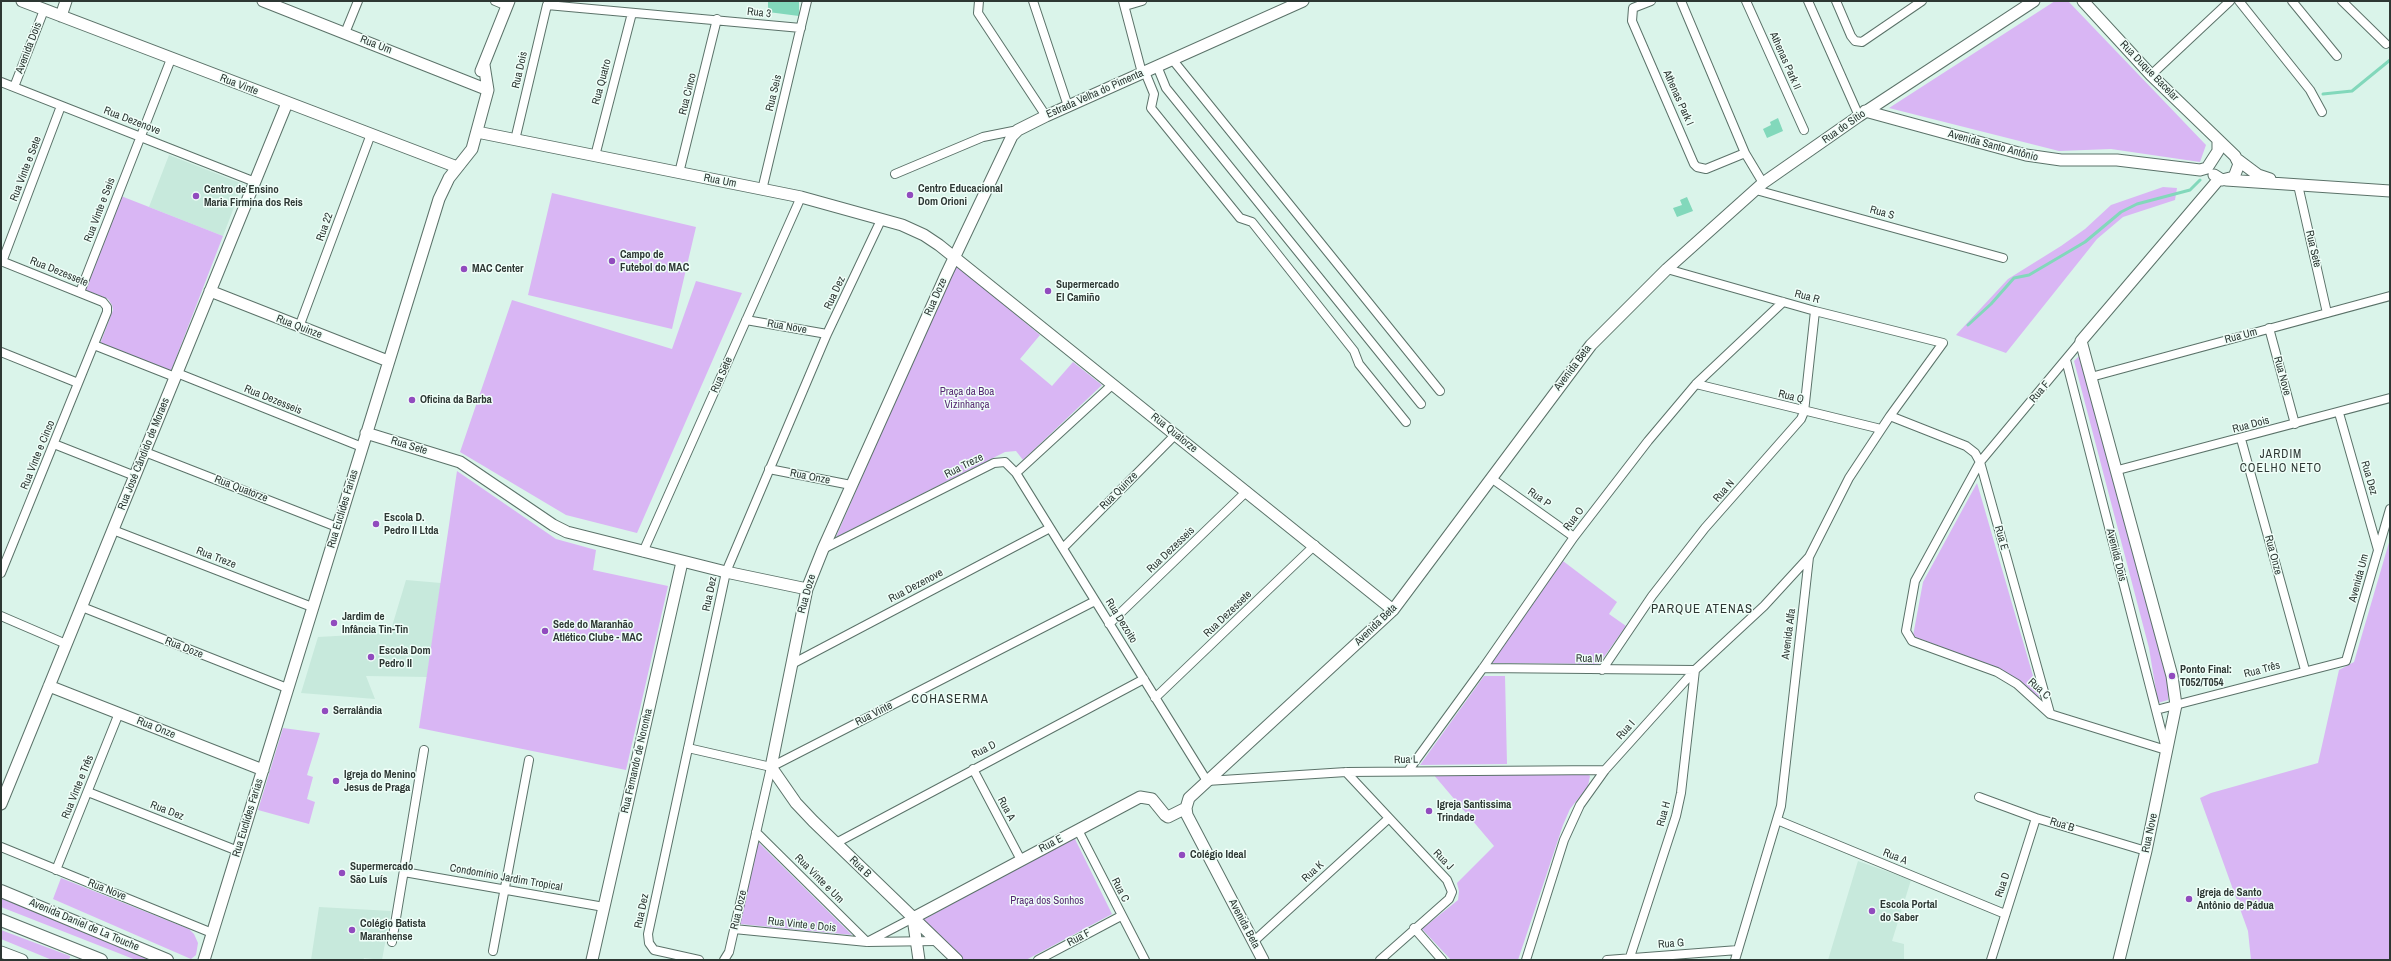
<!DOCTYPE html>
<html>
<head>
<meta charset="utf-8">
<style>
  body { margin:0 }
  #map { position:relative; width:2391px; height:961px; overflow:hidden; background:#daf4ea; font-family:"Archivo Narrow",sans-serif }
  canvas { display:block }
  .frame { position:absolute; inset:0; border:2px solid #2d3733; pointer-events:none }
</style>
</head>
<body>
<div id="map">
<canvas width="2391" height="961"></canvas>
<div class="frame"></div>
</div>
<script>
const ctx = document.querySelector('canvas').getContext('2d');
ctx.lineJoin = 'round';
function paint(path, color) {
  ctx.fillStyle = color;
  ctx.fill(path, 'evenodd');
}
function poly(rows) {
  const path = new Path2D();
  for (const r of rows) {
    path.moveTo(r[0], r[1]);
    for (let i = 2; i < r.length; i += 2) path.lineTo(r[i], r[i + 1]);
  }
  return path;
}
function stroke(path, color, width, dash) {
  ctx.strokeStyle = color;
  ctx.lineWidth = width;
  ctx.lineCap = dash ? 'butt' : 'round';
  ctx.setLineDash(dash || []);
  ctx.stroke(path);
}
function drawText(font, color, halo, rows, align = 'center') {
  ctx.font = font + ' "Archivo Narrow",sans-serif';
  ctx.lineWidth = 3;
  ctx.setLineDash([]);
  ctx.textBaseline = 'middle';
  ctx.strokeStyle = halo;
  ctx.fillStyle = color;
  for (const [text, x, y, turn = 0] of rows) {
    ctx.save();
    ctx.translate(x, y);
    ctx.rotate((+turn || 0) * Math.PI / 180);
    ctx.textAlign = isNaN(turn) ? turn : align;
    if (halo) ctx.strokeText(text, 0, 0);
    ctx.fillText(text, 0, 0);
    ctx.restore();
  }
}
paint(poly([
  [169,155,243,184,223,236,149,207],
  [406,580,441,583,427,677,366,676,375,699,301,693,318,637,390,633],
  [1858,861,1911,880,1892,941,1904,944,1904,960,1828,960],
  [319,907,391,911,382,960,364,958,363,960,311,960]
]), '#c7e9dc');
paint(poly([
  [2055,1,2068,1,2206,145,2200,162,2111,149,2059,151,1889,108],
  [2163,187,2177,188,2175,200,2123,217,2097,239,2006,353,1956,335,2008,279,2061,246,2085,229,2111,205],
  [552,193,696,227,672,329,528,295],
  [121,196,223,236,171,371,100,344,113,310,112,305,108,299,85,290],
  [955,264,1040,335,1020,359,1052,386,1073,362,1102,385,1023,460,1016,451,1005,452,836,537],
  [696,281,742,293,637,533,566,515,460,452,512,300,672,349],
  [2080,355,2168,675,2168,700,2158,703,2149,648,2074,361],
  [457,471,556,539,596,550,593,570,668,586,626,770,419,728],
  [1977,483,2040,700,2021,682,2002,670,1913,636,1923,582],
  [2390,539,2390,960,2251,960,2248,931,2200,798,2211,793,2318,763,2339,670,2354,662],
  [1563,561,1617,602,1609,614,1626,626,1599,664,1492,663],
  [1484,676,1505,676,1507,764,1420,765],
  [283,728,320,733,307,775,313,777,307,799,315,802,309,824,258,810],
  [1433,774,1587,774,1590,776,1588,786,1570,809,1563,825,1518,960,1451,960,1422,929,1458,900,1459,891,1457,883,1494,846],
  [1074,837,1112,914,1026,960,964,960,923,920],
  [758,842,852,935,740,924],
  [61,878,189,929,194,934,198,943,196,955,191,959,53,899],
  [1,897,151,960,136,960,1,907],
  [1,930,70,956,70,958,67,960,52,960,1,939]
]), '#d9b6f4');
paint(poly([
  [768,1,799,1,799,16,768,12],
  [1778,118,1783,131,1767,138,1763,129,1771,125,1770,122],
  [1687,197,1693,211,1677,217,1673,208,1682,205,1680,200]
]), '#82d8bb');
stroke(poly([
  [2323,94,2352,91,2390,60],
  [1968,325,1991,304,2014,278,2029,275,2085,242,2121,212,2137,204,2190,190,2200,180]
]), '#82d8bb', 3);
const street = poly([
  [495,1,507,6],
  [979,1,978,13,1046,116],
  [1033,1,1068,106],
  [1123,1,1142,73],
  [1651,1,1633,8,1632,21,1694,164,1697,167,1706,169,1745,153],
  [1681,1,1745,153,1763,183],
  [1746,1,1804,130],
  [1808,1,1859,116],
  [1836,1,1851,36,1855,41,1862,42,1922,1],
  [2239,1,2310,90,2322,112],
  [2292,1,2337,56],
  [2342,1,2386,44],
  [1125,6,1142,1],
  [345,33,358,1],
  [1172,59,1440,391],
  [1157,66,1166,88,1421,404],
  [1145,72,1154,94,1151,108,1240,218,1252,222,1354,351,1359,364,1406,422],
  [2151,75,2230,1],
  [1,82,255,182],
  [14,87,44,10],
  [515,140,547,5,801,28],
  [595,156,632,13],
  [679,173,717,19],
  [895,174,983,137,1018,130],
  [2298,185,2327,313],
  [762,190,807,1],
  [1756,190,2003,258],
  [1,261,103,302,107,307,107,312,1,573],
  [2,262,61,106],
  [1667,269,1815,311,1943,343,1890,416,1849,478,1809,557,1781,806,1735,960],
  [80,292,171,59],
  [746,320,827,334],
  [299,327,371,134],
  [2269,328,2295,424],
  [2081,341,1980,462,1915,581,1906,631,1912,641,1997,672,2017,684,2050,714,2166,750],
  [94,345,175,377],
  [1,352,78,383],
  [2066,360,2166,749],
  [177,373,362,447],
  [2091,377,2390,296],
  [1696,384,1881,429],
  [2339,413,2378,550],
  [1890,416,1966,446,1975,453,1980,462,2050,713],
  [2241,439,2305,670],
  [54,444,135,476],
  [145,452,337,527],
  [769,469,851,485],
  [2118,470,2390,398],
  [1016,473,1113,384],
  [1491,478,1574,537],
  [113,530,312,607],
  [1063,548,1176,434],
  [823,549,994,463,1005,462,1016,473,1207,781,1346,772,1605,770],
  [643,552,801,197],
  [82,607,287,688],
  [1,616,66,644],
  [1109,624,1247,491],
  [792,664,1050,528],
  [1483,668,1695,670,1681,793,1676,816,1630,957],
  [1602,670,1652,596,1705,528,1801,419,1804,412,1815,311],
  [1155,698,1315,545],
  [2156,710,2346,661,2390,509],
  [688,748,771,767,1095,601],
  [973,769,1021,860],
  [1408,771,1483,668,1574,537,1648,441,1696,384,1783,302],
  [1346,772,1447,880,1452,892,1449,899,1380,960],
  [88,792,238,851],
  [1979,797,2036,818,2146,851],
  [1777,820,2005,914],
  [1078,830,1145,960],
  [756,832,867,942],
  [836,843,1144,679],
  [1,847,212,933],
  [56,870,119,713],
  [404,872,604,907],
  [1414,928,1442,960],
  [734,929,867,942,937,941],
  [869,941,913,918],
  [392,942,424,750],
  [1253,942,1388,819],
  [493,951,529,760],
  [699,960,654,950,649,943,648,934,726,572,827,334,881,220],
  [724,960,729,952,771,767],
  [1038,960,1121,916],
  [1526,960,1564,840,1580,805,1605,770,1695,670,1764,606,1809,557],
  [1607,960,1738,950],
  [1991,960,2036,818]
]);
const secondary = poly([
  [22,1,457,167],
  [263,1,488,90],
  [2083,1,2151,75,2235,156,2239,164,2234,177,2222,180,2214,175],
  [61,16,66,1],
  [481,71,509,1],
  [1865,111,2026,155,2061,160,2117,160,2200,170,2207,168,2218,151,2218,140],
  [477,132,801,197,902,225,924,235,939,245,1393,610],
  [2238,160,2258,175,2270,179],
  [2226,180,2390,191],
  [210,291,388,361],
  [366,433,460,462,553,525,567,532,726,572,807,589],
  [49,686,263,770],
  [1,804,287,103],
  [913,918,1140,797,1152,799,1165,815,1168,817,1186,808],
  [913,918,919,960],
  [1,952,22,960],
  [204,960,439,199,449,178,472,149,488,90,484,65],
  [592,960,682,562],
  [957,960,813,821,796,803,771,767,807,589,823,549,946,275,1012,136,1018,130,1046,116,1303,1],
  [1263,960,1187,815,1186,808,1189,798,1393,610,1591,345,1667,269,1763,183,1859,116,2034,1],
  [2119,960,2146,851,2176,705,2172,676,2081,341,2219,179]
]);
const primary = poly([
  [1,891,167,960],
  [1,920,101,960]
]);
stroke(street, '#5b7269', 10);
stroke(secondary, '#5b7269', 13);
stroke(primary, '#5b7269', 14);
stroke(street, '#fff', 8);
stroke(secondary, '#fff', 11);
stroke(primary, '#fff', 12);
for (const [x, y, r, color] of [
  [910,195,4,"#914bbe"],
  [196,196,4,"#914bbe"],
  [612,261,4,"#914bbe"],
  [464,269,4,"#914bbe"],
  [1048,291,4,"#914bbe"],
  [412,400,4,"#914bbe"],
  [376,524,4,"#914bbe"],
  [334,623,4,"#914bbe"],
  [545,631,4,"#914bbe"],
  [371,657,4,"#914bbe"],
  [2172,676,4,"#914bbe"],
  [325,711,4,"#914bbe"],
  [336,781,4,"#914bbe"],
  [1429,811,4,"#914bbe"],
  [1182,855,4,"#914bbe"],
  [342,873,4,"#914bbe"],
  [2189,899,4,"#914bbe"],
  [1872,911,4,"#914bbe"],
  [352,930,4,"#914bbe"]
]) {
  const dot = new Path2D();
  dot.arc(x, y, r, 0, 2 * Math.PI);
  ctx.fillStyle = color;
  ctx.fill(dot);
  stroke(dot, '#effef8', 1.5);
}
drawText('11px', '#2d3733', '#effef8', [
  ["Rua 3",759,13,6],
  ["Rua Um",376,45,21],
  ["Avenida Dois",29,48,-69],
  ["Athenas Park II",1785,61,66],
  ["Rua Dois",520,70,-77],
  ["Rua Duque Bacelar",2149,71,46],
  ["Rua Quatro",602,82,-75],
  ["Rua Vinte",239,85,21],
  ["Rua Seis",774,93,-76],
  ["Rua Cinco",688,94,-76],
  ["Estrada Velha do Pimenta",1095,94,-24],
  ["Athenas Park I",1678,98,66],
  ["Rua Dezenove",132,121,21],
  ["Rua do Sítio",1844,127,-35],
  ["Avenida Santo Antônio",1993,146,15],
  ["Rua Vinte e Sete",26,169,-69],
  ["Rua Um",720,181,11],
  ["Rua Vinte e Seis",100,210,-69],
  ["Rua S",1882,213,15],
  ["Rua 22",325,227,-70],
  ["Rua Sete",2313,249,77],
  ["Rua Dezessete",59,272,22],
  ["Rua Dez",835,293,-65],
  ["Rua Doze",936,297,-66],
  ["Rua R",1807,297,15],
  ["Rua Quinze",299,327,21],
  ["Rua Nove",787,327,10],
  ["Rua Um",2241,336,-15],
  ["Avenida Beta",1573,368,-53],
  ["Rua Sete",722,375,-66],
  ["Rua Nove",2282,376,75],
  ["Rua F",2040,392,-50],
  ["Rua Q",1791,397,14],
  ["Rua Dezesseis",273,400,22],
  ["Rua Dois",2251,425,-15],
  ["Rua Quatorze",1174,433,39],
  ["Rua Sete",409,446,17],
  ["Rua José Cândido de Moraes",144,454,-68],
  ["Rua Vinte e Cinco",38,455,-68],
  ["Rua Treze",964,466,-27],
  ["Rua Onze",810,477,11],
  ["Rua Dez",2369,478,74],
  ["Rua Quatorze",241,489,21],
  ["Rua Quinze",1119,491,-45],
  ["Rua N",1724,491,-48],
  ["Rua P",1539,498,35],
  ["Rua Euclídes Farias",343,509,-73],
  ["Rua O",1574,519,-53],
  ["Rua E",2001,538,74],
  ["Rua Dezesseis",1171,550,-44],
  ["Avenida Dois",2116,555,76],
  ["Rua Onze",2273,555,75],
  ["Rua Treze",216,558,21],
  ["Avenida Um",2359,578,-75],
  ["Rua Dezenove",916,586,-28],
  ["Rua Dez",710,594,-78],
  ["Rua Doze",807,594,-74],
  ["Rua Dezessete",1228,614,-44],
  ["Rua Dezoito",1121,621,58],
  ["Avenida Beta",1376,625,-44],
  ["Avenida Alfa",1789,634,-83],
  ["Rua Doze",184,648,22],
  ["Rua M",1589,659,1],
  ["Rua Três",2262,670,-15],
  ["Rua C",2039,689,42],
  ["Rua Vinte",874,714,-27],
  ["Rua Onze",156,728,22],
  ["Rua I",1626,730,-48],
  ["Rua D",984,750,-28],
  ["Rua L",1406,760,-1],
  ["Rua Fernando de Noronha",637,761,-77],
  ["Rua Vinte e Três",78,787,-68],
  ["Rua A",1006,809,62],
  ["Rua Dez",167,811,21],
  ["Rua H",1664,814,-75],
  ["Rua Euclídes Farias",248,818,-73],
  ["Rua B",2062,825,17],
  ["Rua Nove",2150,833,-78],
  ["Rua E",1051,844,-28],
  ["Rua A",1895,857,22],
  ["Rua J",1443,860,46],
  ["Rua B",860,867,44],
  ["Rua K",1313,872,-42],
  ["Condomínio Jardim Tropical",506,878,10],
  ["Rua Vinte e Um",819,879,45],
  ["Rua D",2003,885,-72],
  ["Rua Nove",107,890,22],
  ["Rua C",1120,890,63],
  ["Rua Doze",739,910,-77],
  ["Rua Dez",642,911,-78],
  ["Avenida Beta",1244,924,62],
  ["Avenida Daniel de La Touche",84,925,23],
  ["Rua Vinte e Dois",802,925,6],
  ["Rua F",1079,938,-28],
  ["Rua G",1671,944,-4]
]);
drawText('bold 11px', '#2d3733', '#effef8', [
  ["Centro Educacional",918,189],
  ["Dom Orioni",918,202],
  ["Centro de Ensino",204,190],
  ["Maria Firmina dos Reis",204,203],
  ["Campo de",620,255],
  ["Futebol do MAC",620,268],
  ["MAC Center",472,269],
  ["Supermercado",1056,285],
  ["El Camiño",1056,298],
  ["Oficina da Barba",420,400],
  ["Escola D.",384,518],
  ["Pedro II Ltda",384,531],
  ["Jardim de",342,617],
  ["Infância Tin-Tin",342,630],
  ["Sede do Maranhão",553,625],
  ["Atlético Clube - MAC",553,638],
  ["Escola Dom",379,651],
  ["Pedro II",379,664],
  ["Ponto Final:",2180,670],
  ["T052/T054",2180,683],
  ["Serralândia",333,711],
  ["Igreja do Menino",344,775],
  ["Jesus de Praga",344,788],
  ["Igreja Santissima",1437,805],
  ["Trindade",1437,818],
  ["Colégio Ideal",1190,855],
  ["Supermercado",350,867],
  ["São Luís",350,880],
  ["Igreja de Santo",2197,893],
  ["Antônio de Pádua",2197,906],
  ["Escola Portal",1880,905],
  ["do Saber",1880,918],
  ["Colégio Batista",360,924],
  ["Maranhense",360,937]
], 'left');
drawText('11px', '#562972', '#effef8', [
  ["Praça da Boa",967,392],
  ["Vizinhança",967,405],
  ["Praça dos Sonhos",1047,901]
]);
ctx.letterSpacing = '1px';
drawText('12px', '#2d3733', '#effef8', [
  ["JARDIM",2281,455],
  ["COELHO NETO",2281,469]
]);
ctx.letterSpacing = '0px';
ctx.letterSpacing = '1px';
drawText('13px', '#2d3733', '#effef8', [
  ["PARQUE ATENAS",1702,610],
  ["COHASERMA",950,700]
]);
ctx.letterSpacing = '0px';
</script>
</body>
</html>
